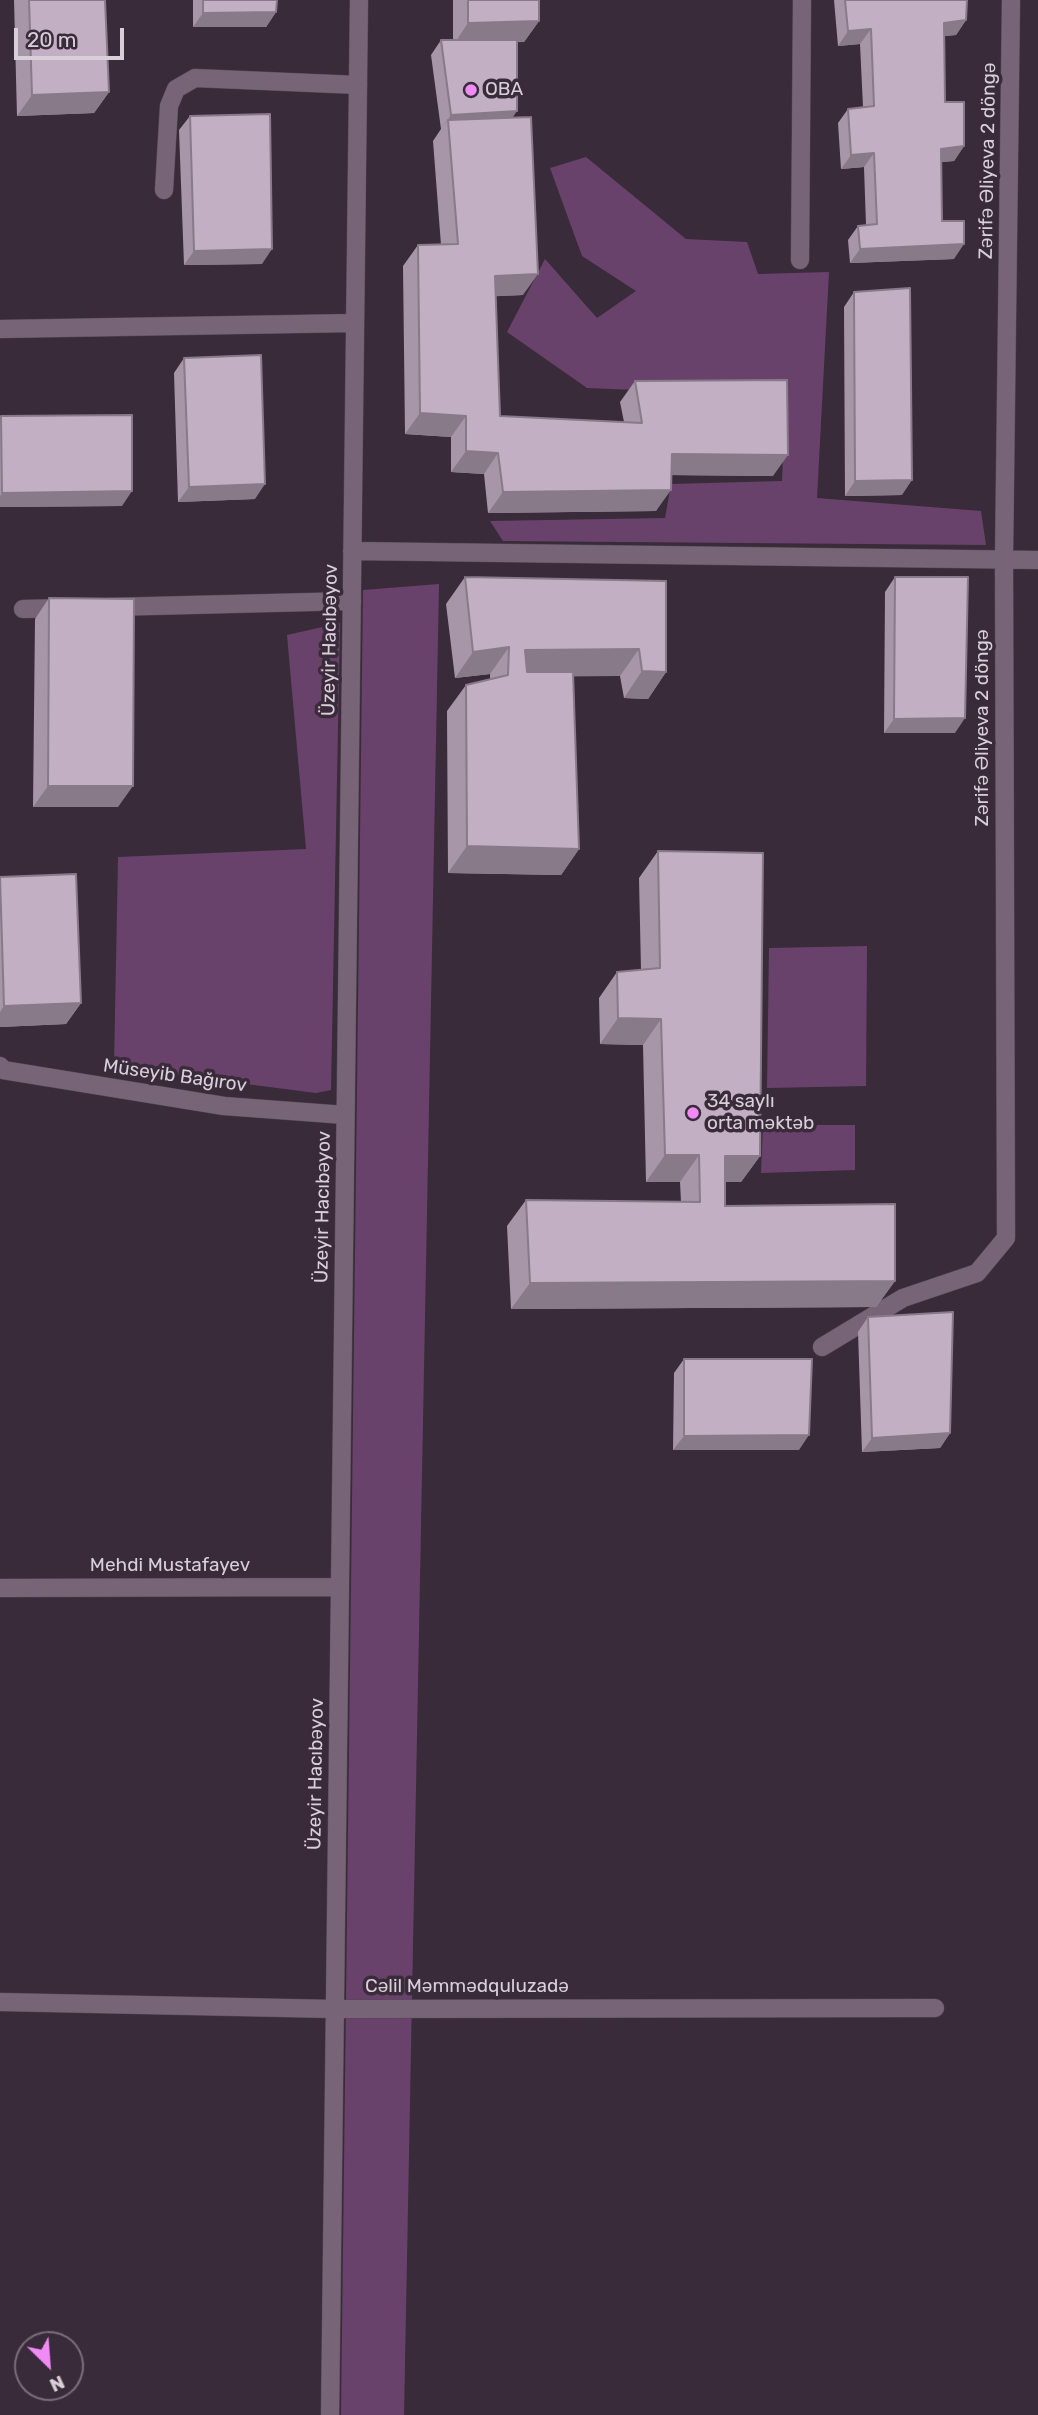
<!DOCTYPE html>
<html>
<head>
<meta charset="utf-8">
<style>
  body { margin:0 }
  #map { position:relative; width:1038px; height:2415px; overflow:hidden; background:#3a2b3a; font-family:Rubik,sans-serif }
  canvas { display:block }
  .north { position:absolute; left:14px; top:2331px; width:70px; height:70px; box-sizing:border-box; background:#3a2b3a; border:2px solid #7a6d7a; border-radius:50%; rotate:155deg; font-size:19px; font-weight:700; line-height:28px; text-align:center; color:#d9cfd9 }
  .north::after { content:''; display:block; margin:auto; width:24px; height:32px; background:#f08bf6; clip-path:polygon(50% 0,100% 100%,50% 72%,0 100%) }
  .scale { position:absolute; left:14px; top:28px; width:110px; height:32px; box-sizing:border-box; border:4px solid #d9cfd9; border-top:0; padding-left:9px; font-size:21px; line-height:24px; white-space:nowrap; color:#d9cfd9; -webkit-text-stroke:5px #3a2b3a; paint-order:stroke }
</style>
</head>
<body>
<div id="map">
<canvas width="1038" height="2415"></canvas>
<div class="north">N</div>
<div class="scale">20 m</div>
</div>
<script>
const ctx = document.querySelector('canvas').getContext('2d');
ctx.lineJoin = 'round';
function paint(path, color) {
  ctx.fillStyle = color;
  ctx.fill(path, 'evenodd');
}
function poly(rows) {
  const path = new Path2D();
  for (const r of rows) {
    path.moveTo(r[0], r[1]);
    for (let i = 2; i < r.length; i += 2) path.lineTo(r[i], r[i + 1]);
  }
  return path;
}
function stroke(path, color, width, dash) {
  ctx.strokeStyle = color;
  ctx.lineWidth = width;
  ctx.lineCap = dash ? 'butt' : 'round';
  ctx.setLineDash(dash || []);
  ctx.stroke(path);
}
function drawText(font, color, halo, rows, align = 'center') {
  ctx.font = font + ' Rubik,sans-serif';
  ctx.lineWidth = 7;
  ctx.setLineDash([]);
  ctx.textBaseline = 'middle';
  ctx.strokeStyle = halo;
  ctx.fillStyle = color;
  for (const [text, x, y, turn = 0] of rows) {
    ctx.save();
    ctx.translate(x, y);
    ctx.rotate((+turn || 0) * Math.PI / 180);
    ctx.textAlign = isNaN(turn) ? turn : align;
    if (halo) ctx.strokeText(text, 0, 0);
    ctx.fillText(text, 0, 0);
    ctx.restore();
  }
}
paint(poly([
  [586,157,686,239,747,242,758,274,829,272,817,498,981,511,986,545,503,541,490,521,665,518,671,484,782,481,785,396,587,388,507,332,545,259,597,318,636,291,582,256,550,168],
  [439,584,404,2415,341,2415,363,590],
  [340,623,331,1090,316,1093,114,1067,118,857,306,849,287,635],
  [867,946,866,1086,767,1088,769,948],
  [763,1125,855,1125,855,1170,761,1173]
]), '#68426a');
const lane = poly([
  [164,190,169,106,176,89,195,78,358,85],
  [800,260,802,0],
  [110,607,352,601],
  [23,609,65,608]
]);
const street = poly([
  [0,329,355,323],
  [352,551,1038,560],
  [0,1066,3,1070,224,1106,345,1115],
  [822,1347,903,1298,977,1273,1006,1238,1004,559,1011,0],
  [0,1588,340,1587],
  [0,2002,334,2009,935,2008],
  [330,2415,359,0]
]);
stroke(lane, '#554855', 19);
stroke(street, '#554855', 19);
stroke(lane, '#776577', 18);
stroke(street, '#776577', 18);
paint(poly([
  [14,0,105,0,109,92,94,113,17,116],
  [193,0,277,0,276,12,266,27,193,27],
  [453,0,539,0,539,21,524,42,517,42,512,118,523,295,496,296,500,416,624,422,620,402,635,381,773,476,672,475,656,511,488,513,484,474,451,472,451,437,405,434,403,266,418,245,441,245,433,141,441,129,431,55,441,40,453,40],
  [834,0,967,0,966,20,956,35,944,36,945,102,964,146,954,161,941,162,942,221,954,259,850,263,848,240,858,226,866,225,864,167,841,169,838,123,848,109,863,107,860,44,838,46],
  [190,116,262,264,184,265,179,130],
  [854,292,902,495,845,496,844,307],
  [184,358,255,499,178,502,174,373],
  [1,416,122,506,0,507,0,418],
  [465,577,666,581,666,672,648,699,624,698,620,676,573,676,579,849,561,875,448,873,447,711,466,685,490,679,490,674,455,678,446,604],
  [895,577,955,733,884,733,885,592],
  [49,598,118,807,33,807,35,619],
  [658,851,760,1156,741,1182,725,1182,725,1206,895,1281,876,1307,511,1309,507,1226,526,1200,681,1202,680,1182,646,1182,643,1045,600,1044,599,998,617,972,641,970,639,878],
  [0,877,81,1003,66,1024,0,1027],
  [868,1317,950,1433,940,1448,862,1452,858,1332],
  [684,1359,799,1450,673,1450,674,1373]
]), '#a796a8');
paint(poly([
  [276,12,266,27,193,27,203,13],
  [966,20,956,35,933,37,944,23],
  [539,21,524,42,454,44,468,23],
  [871,29,860,44,838,46,848,31],
  [109,92,94,113,17,116,32,95],
  [517,111,507,126,448,120,441,129,451,115],
  [964,146,954,161,931,163,941,149],
  [874,153,864,167,841,169,851,155],
  [964,244,954,259,850,263,860,249],
  [272,249,262,264,184,265,194,251],
  [538,274,523,295,481,297,495,276],
  [420,413,466,416,451,437,405,434],
  [466,451,498,453,484,474,451,472],
  [672,454,788,455,773,476,658,475],
  [912,480,902,495,845,496,855,481],
  [265,484,255,499,178,502,189,487],
  [671,490,656,511,488,513,503,492],
  [132,491,122,506,0,507,0,496,2,493],
  [509,647,490,674,455,678,473,652],
  [639,649,620,676,507,677,525,650],
  [642,671,666,672,648,699,624,698],
  [965,718,955,733,884,733,894,719],
  [48,786,133,786,118,807,33,807],
  [467,846,579,849,561,875,448,873],
  [81,1003,66,1024,0,1027,0,1012,4,1006],
  [618,1018,661,1019,643,1045,600,1044],
  [665,1155,699,1155,680,1182,646,1182],
  [725,1156,760,1156,741,1182,707,1182],
  [895,1281,876,1307,511,1309,530,1283],
  [950,1433,940,1448,862,1452,872,1438],
  [809,1435,799,1450,673,1450,684,1436]
]), '#887a88');
const building = poly([
  [29,0,105,0,109,92,32,95,29,0],
  [203,0,277,0,276,12,203,13,203,0],
  [468,0,539,0,539,21,468,23,468,0],
  [845,0,967,0,966,20,944,23,945,102,964,102,964,146,941,149,942,221,964,221,964,244,860,249,858,226,877,224,874,153,851,155,848,109,874,106,871,29,848,31,845,0],
  [441,40,517,40,517,111,451,115,441,40],
  [270,114,272,249,194,251,190,116,270,114],
  [531,117,538,274,495,276,500,416,642,423,635,381,787,380,788,455,672,454,671,490,503,492,498,453,466,451,466,416,420,413,418,245,458,244,448,120,531,117],
  [910,288,912,480,855,481,854,292,910,288],
  [261,355,265,484,189,487,184,358,261,355],
  [132,415,132,491,2,493,1,416,132,415],
  [465,577,666,581,666,672,642,671,639,649,525,650,527,672,573,672,579,849,467,846,466,685,508,675,509,647,473,652,465,577],
  [895,577,968,577,965,718,894,719,895,577],
  [49,598,134,599,133,786,48,786,49,598],
  [658,851,763,853,760,1156,725,1156,725,1206,895,1204,895,1281,530,1283,526,1200,700,1202,699,1155,665,1155,661,1019,618,1018,617,972,660,968,658,851],
  [76,874,81,1003,4,1006,0,877,76,874],
  [953,1312,950,1433,872,1438,868,1317,953,1312],
  [684,1359,812,1359,809,1435,684,1436,684,1359]
]);
paint(building, '#c2afc3');
stroke(building, '#887a88', 2);
for (const [x, y, r, color] of [
  [471,90,7,"#f08bf6"],
  [693,1113,7,"#f08bf6"]
]) {
  const dot = new Path2D();
  dot.arc(x, y, r, 0, 2 * Math.PI);
  ctx.fillStyle = color;
  ctx.fill(dot);
  stroke(dot, '#3a2b3a', 2.5);
}
drawText('19px', '#d9cfd9', '#3a2b3a', [
  ["OBA",485,90],
  ["34 saylı",707,1102],
  ["orta məktəb",707,1124]
], 'left');
drawText('19px', '#d9cfd9', '#3a2b3a', [
  ["Zərifə Əliyeva 2 döngə",988,161,-89],
  ["Üzeyir Hacıbəyov",330,640,-89],
  ["Zərifə Əliyeva 2 döngə",983,728,-90],
  ["Müseyib Bağırov",175,1076,8],
  ["Üzeyir Hacıbəyov",323,1207,-89],
  ["Mehdi Mustafayev",170,1566],
  ["Üzeyir Hacıbəyov",316,1774,-89],
  ["Cəlil Məmmədquluzadə",467,1987]
]);
</script>
</body>
</html>
